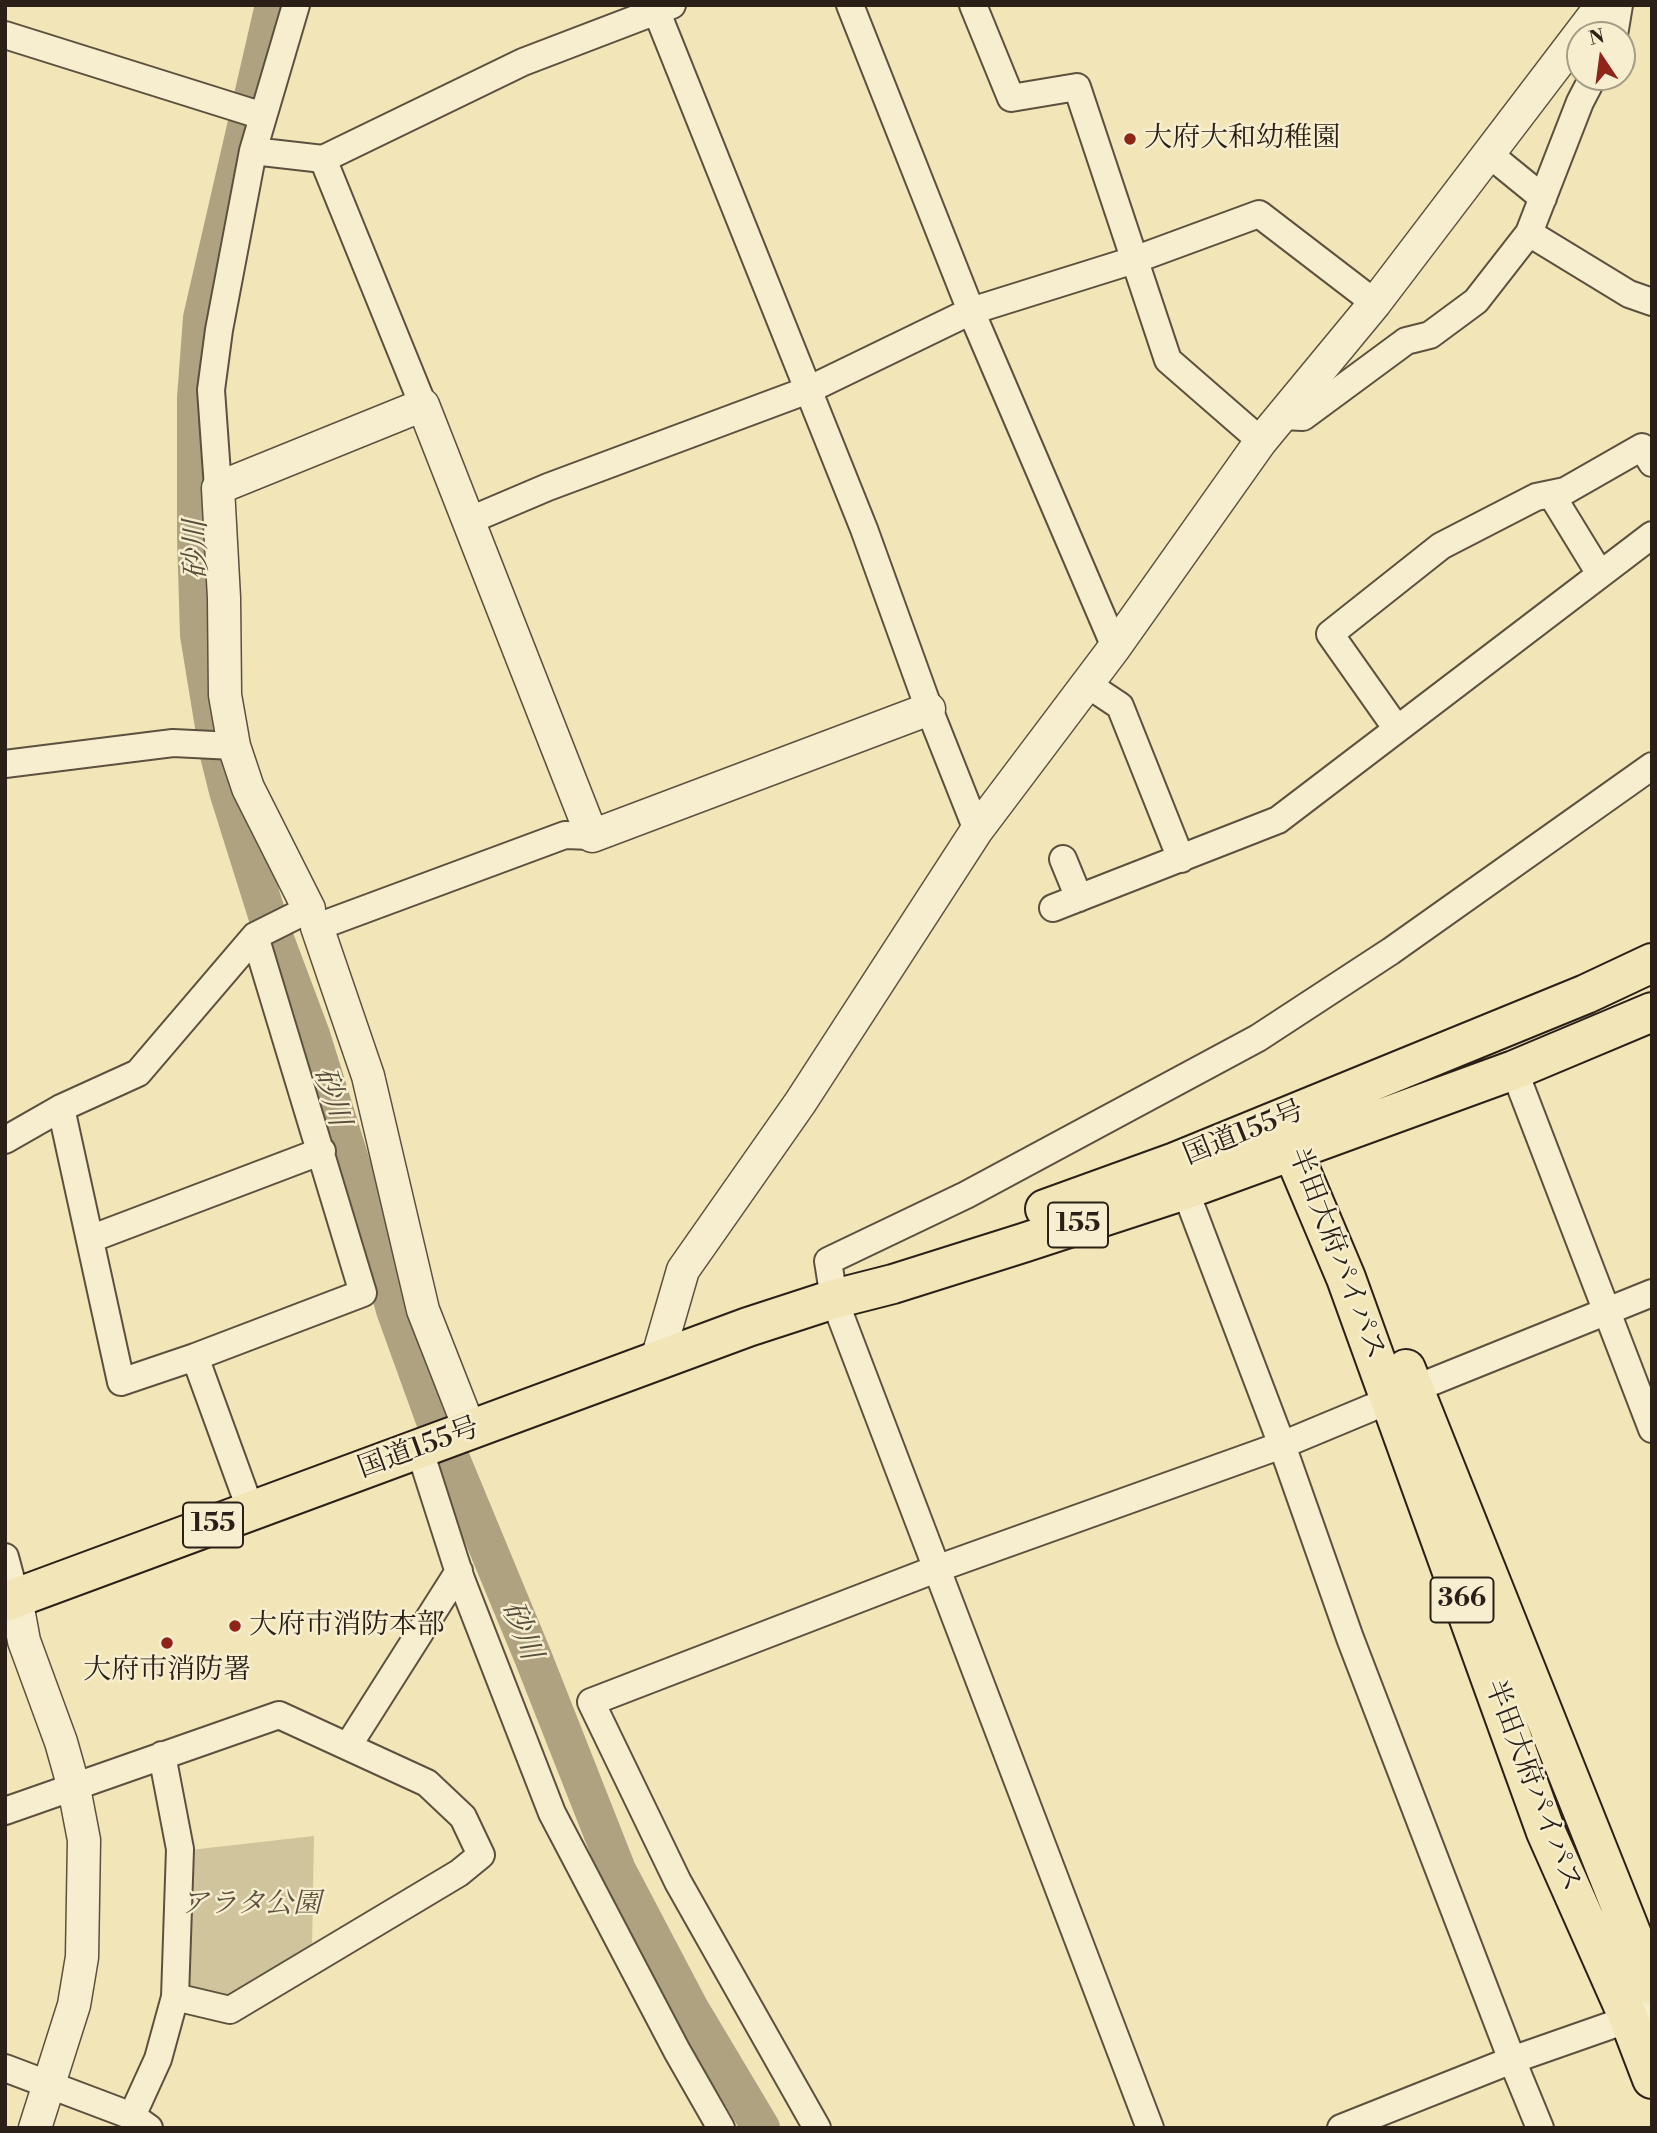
<!DOCTYPE html>
<html>
<head>
<meta charset="utf-8">
<style>
  body { margin:0 }
  #map { position:relative; width:1657px; height:2133px; overflow:hidden; background:#f2e5b7; font-family:"Libre Bodoni",serif }
  canvas { display:block }
  .frame { position:absolute; inset:0; border:7px solid #2a2017; pointer-events:none }
  .north { position:absolute; left:1566px; top:21px; width:70px; height:70px; box-sizing:border-box; background:#f7eed0; border:2px solid #a59c86; border-radius:50%; rotate:347deg; font-size:19px; font-weight:700; line-height:28px; text-align:center; color:#2a2017 }
  .north::after { content:''; display:block; margin:auto; width:24px; height:32px; background:#8f2418; clip-path:polygon(50% 0,100% 100%,50% 72%,0 100%) }
</style>
</head>
<body>
<div id="map">
<canvas width="1657" height="2133"></canvas>
<div class="frame"></div>
<div class="north">N</div>
</div>
<script>
const ctx = document.querySelector('canvas').getContext('2d');
ctx.lineJoin = 'round';
function paint(path, color) {
  ctx.fillStyle = color;
  ctx.fill(path, 'evenodd');
}
function poly(rows) {
  const path = new Path2D();
  for (const r of rows) {
    path.moveTo(r[0], r[1]);
    for (let i = 2; i < r.length; i += 2) path.lineTo(r[i], r[i + 1]);
  }
  return path;
}
function stroke(path, color, width, dash) {
  ctx.strokeStyle = color;
  ctx.lineWidth = width;
  ctx.lineCap = dash ? 'butt' : 'round';
  ctx.setLineDash(dash || []);
  ctx.stroke(path);
}
function drawText(font, color, halo, rows, align = 'center') {
  ctx.font = font + ' "Libre Bodoni","Noto Serif JP",serif';
  ctx.lineWidth = 5;
  ctx.setLineDash([]);
  ctx.textBaseline = 'middle';
  ctx.strokeStyle = halo;
  ctx.fillStyle = color;
  for (const [text, x, y, turn = 0] of rows) {
    ctx.save();
    ctx.translate(x, y);
    ctx.rotate((+turn || 0) * Math.PI / 180);
    ctx.textAlign = isNaN(turn) ? turn : align;
    if (halo) ctx.strokeText(text, 0, 0);
    ctx.fillText(text, 0, 0);
    ctx.restore();
  }
}
paint(poly([
  [314,1836,312,1948,228,1998,188,1991,190,1850]
]), '#d0c49c');
stroke(poly([
  [274,5,202,318,196,398,196,537,199,635,218,751,228,791,272,931,311,1035,380,1256,395,1310,434,1418,533,1657,617,1870,690,2009,761,2128]
]), '#aea281', 38);
const minor = poly([
  [654,5,864,529,929,709,977,830],
  [850,5,971,311,1115,647],
  [973,5,1011,98,1077,87,1168,360,1261,441],
  [5,35,263,116],
  [1614,35,1619,5],
  [253,151,323,159,523,62,672,5],
  [1489,154,1543,198],
  [323,159,423,405],
  [1529,233,1629,294,1652,302],
  [1281,416,1303,417,1406,341,1430,335,1476,301,1529,233,1580,102,1593,77],
  [218,488,211,390,219,330,253,151,296,5],
  [1551,494,1600,574],
  [468,521,548,487,808,390,971,311,1134,260,1259,214,1375,303],
  [1087,684,1120,706,1181,859],
  [1397,729,1330,634,1441,546,1536,497,1565,491,1642,447,1652,463],
  [5,764,173,743,234,746],
  [1063,859,1079,898],
  [1053,908,1278,820,1652,535],
  [1514,1070,1652,1429],
  [61,1108,121,1382,195,1357,363,1293,255,936],
  [5,1140,61,1108,138,1073,255,936,309,909,317,927,565,835,592,836],
  [90,1239,322,1151],
  [195,1357,251,1511],
  [1414,1389,1652,1293],
  [419,1448,461,1579,552,1813,677,2051,721,2128],
  [5,1557,16,1598],
  [348,1746,459,1571],
  [5,1811,279,1715,427,1783,463,1817,481,1855,459,1873,230,2010,175,1997],
  [5,2068,132,2116],
  [149,2128,132,2116,158,2059,175,1997,180,1849,162,1755],
  [817,2128,678,1882,591,1702,936,1569,1282,1445,1185,1190],
  [1150,2128,834,1299,828,1261,966,1195,1258,1038,1391,951,1652,766],
  [1341,2128,1512,2060,1350,1638,1282,1445,1390,1400],
  [1540,2128,1512,2060,1629,2019,1652,2007]
]);
const tertiary = poly([
  [309,909,248,788,234,746,225,695,224,598,218,488,423,405,592,836,929,709],
  [317,927,368,1076,423,1310,470,1430],
  [656,1363,683,1270,800,1103,977,830,1115,647,1261,441,1375,303,1602,5],
  [16,1598,24,1641,61,1742,74,1788,84,1840,82,1957,74,2005,35,2128]
]);
const trunk = poly([
  [1290,1115,1292,1150,1346,1278,1546,1832,1629,2019,1652,2079],
  [1045,1209,1175,1162,1290,1115,1586,994,1652,963],
  [1406,1369,1652,1985],
  [5,1602,748,1327,834,1299,893,1284,1023,1243,1185,1190,1514,1070,1652,1012]
]);
stroke(minor, '#5c513f', 30);
stroke(tertiary, '#5c513f', 35);
stroke(trunk, '#2a2017', 42);
stroke(minor, '#f7eed0', 26);
stroke(tertiary, '#f7eed0', 32);
stroke(trunk, '#f2e5b7', 38);
for (const [x, y, r, color] of [
  [1130,139,7,"#8f2418"],
  [235,1626,7,"#8f2418"],
  [167,1643,7,"#8f2418"]
]) {
  const dot = new Path2D();
  dot.arc(x, y, r, 0, 2 * Math.PI);
  ctx.fillStyle = color;
  ctx.fill(dot);
  stroke(dot, '#f7eed0', 2.5);
}
for (const [x, y, w] of [
  [1078,1225,60],
  [213,1525,60],
  [1462,1600,63]
]) {
  const box = new Path2D();
  box.roundRect(x - w / 2, y - 22.5, w, 45, 5);
  ctx.fillStyle = '#f7eed0';
  ctx.fill(box);
  stroke(box, '#2a2017', 2);
}
drawText('bold 26px', '#2a2017', null, [
  ["155",1078,1225],
  ["155",213,1525],
  ["366",1462,1600]
]);
drawText('28px', '#2a2017', '#f7eed0', [
  ["大府大和幼稚園",1144,139],
  ["大府市消防本部",249,1626],
  ["大府市消防署",167,1671,"center"]
], 'left');
drawText('28px', '#2a2017', '#f7eed0', [
  ["国道155号",1244,1134,-22],
  ["半田大府パイパス",1336,1254,69],
  ["国道155号",419,1449,-20],
  ["半田大府パイパス",1532,1786,69]
]);
drawText('italic 28px', '#5c513f', '#f7eed0', [
  ["アラタ公園",251,1905]
]);
drawText('italic 30px', '#584e3c', '#f7eed0', [
  ["砂川",198,550,-91],
  ["砂川",330,1097,73],
  ["砂川",520,1631,68]
]);
</script>
</body>
</html>
